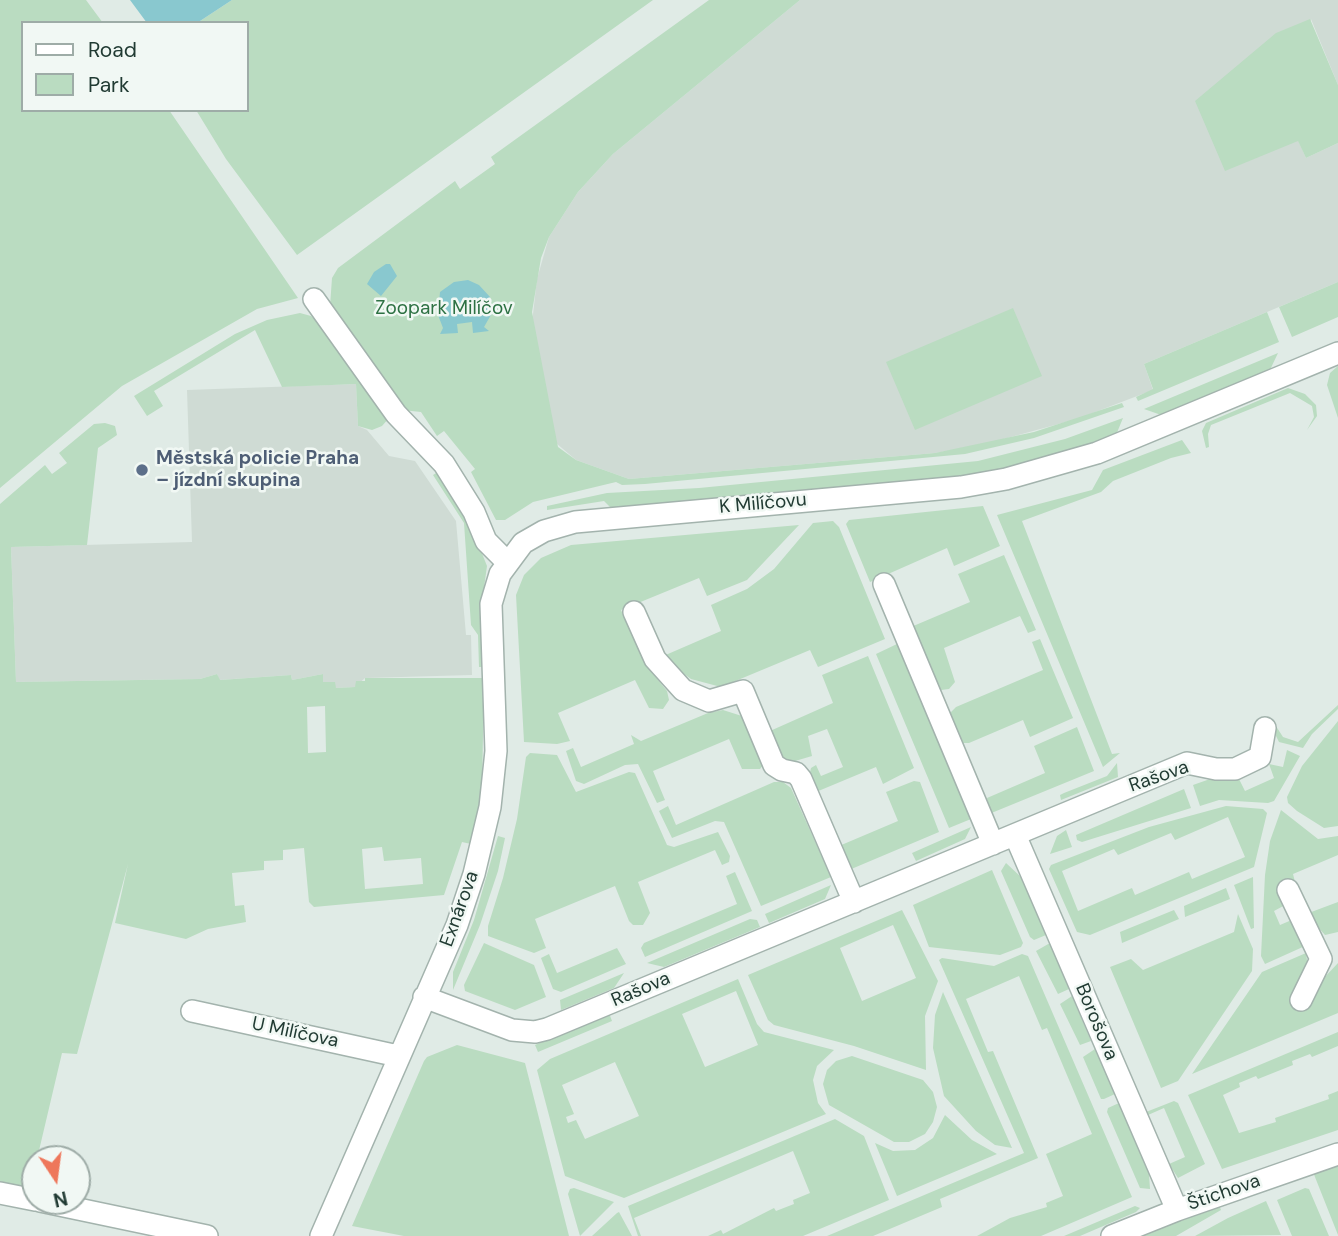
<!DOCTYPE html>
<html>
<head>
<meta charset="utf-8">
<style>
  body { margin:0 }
  #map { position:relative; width:1338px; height:1236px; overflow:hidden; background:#e0ebe6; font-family:"DM Sans",sans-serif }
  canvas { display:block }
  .legend { position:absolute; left:21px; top:21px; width:228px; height:91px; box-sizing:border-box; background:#f1f8f4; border:2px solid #9eaca7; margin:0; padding:9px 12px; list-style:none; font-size:21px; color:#213b33 }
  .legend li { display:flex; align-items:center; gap:14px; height:35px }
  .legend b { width:35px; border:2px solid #9eaca7 }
  .north { position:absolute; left:21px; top:1145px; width:70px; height:70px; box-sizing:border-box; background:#f1f8f4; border:2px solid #9eaca7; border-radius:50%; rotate:167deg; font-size:19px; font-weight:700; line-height:28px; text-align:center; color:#213b33 }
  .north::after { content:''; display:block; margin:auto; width:24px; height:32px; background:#ee775b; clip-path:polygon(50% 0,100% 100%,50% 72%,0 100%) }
</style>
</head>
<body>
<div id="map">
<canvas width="1338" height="1236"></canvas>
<ul class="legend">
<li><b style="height:9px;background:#fff"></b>Road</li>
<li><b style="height:19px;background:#badcc1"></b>Park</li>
</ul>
<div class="north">N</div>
</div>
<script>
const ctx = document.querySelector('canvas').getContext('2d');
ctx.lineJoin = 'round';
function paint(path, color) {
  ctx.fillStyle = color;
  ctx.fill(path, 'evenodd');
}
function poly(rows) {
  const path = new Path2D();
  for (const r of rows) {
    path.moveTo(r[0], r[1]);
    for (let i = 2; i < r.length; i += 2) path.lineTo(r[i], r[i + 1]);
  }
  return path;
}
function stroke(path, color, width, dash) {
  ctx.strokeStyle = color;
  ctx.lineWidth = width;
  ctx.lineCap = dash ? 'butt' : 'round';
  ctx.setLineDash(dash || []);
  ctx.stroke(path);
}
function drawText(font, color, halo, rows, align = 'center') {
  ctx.font = font + ' "DM Sans",sans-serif';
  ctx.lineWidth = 5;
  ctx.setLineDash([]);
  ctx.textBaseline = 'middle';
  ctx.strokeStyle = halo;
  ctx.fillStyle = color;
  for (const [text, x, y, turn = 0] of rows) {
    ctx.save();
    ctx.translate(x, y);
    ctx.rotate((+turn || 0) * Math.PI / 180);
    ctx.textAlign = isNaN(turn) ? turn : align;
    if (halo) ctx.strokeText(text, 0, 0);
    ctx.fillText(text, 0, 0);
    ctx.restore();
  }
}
paint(poly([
  [800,0,1338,0,1338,85,1311,19,1298,140,1306,158,1338,143,1338,282,1144,364,1153,390,1077,419,978,446,935,453,629,479,576,460,556,443,532,323,537,279,549,237,578,192,613,154],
  [356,384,358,426,367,430,389,456,415,461,456,521,466,635,471,635,472,675,365,678,355,687,336,688,323,682,323,674,292,680,291,675,219,680,217,674,200,679,16,682,11,547,192,542,187,390]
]), '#cfdbd4');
paint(poly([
  [0,0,86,0,103,23,23,23,23,110,169,110,298,298,257,309,122,386,0,488],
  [232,0,653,0,297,255,226,159,196,110,247,110,247,23,197,23],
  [709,0,800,0,613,154,578,192,549,237,541,258,532,312,558,447,576,460,629,479,935,453,1034,432,1122,403,1124,407,1034,438,965,454,645,484,622,485,616,482,533,502,505,520,496,520,471,472,475,469,444,431,437,436,421,412,402,410,330,306,332,278,338,268,455,181,460,189,495,164,491,157],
  [1310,19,1338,85,1338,143,1306,158,1298,141,1225,171,1195,101,1276,33],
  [1338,282,1338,317,1292,337,1279,307],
  [1013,308,1042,376,915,430,886,362],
  [1267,312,1279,342,1138,401,1136,397,1153,389,1144,364],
  [300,313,311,316,321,325,389,418,382,426,372,430,358,426,356,384,282,387,255,330,154,391,163,406,147,416,134,396,235,334,267,320],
  [1278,353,1269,372,1164,416,1144,409],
  [1338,366,1338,418,1327,385,1330,373],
  [1288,388,1305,394,1316,405,1317,416,1307,430,1314,417,1312,406,1290,393,1211,425,1208,434,1209,447,1206,448,1202,431,1206,423],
  [1123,418,1116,435,1094,443,1028,464,960,478,612,509,604,501,547,510,547,506,607,493,699,488,978,461,1065,439],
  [105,423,115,426,117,435,98,448,87,545,11,547,16,682,200,679,217,674,220,680,291,675,292,680,323,674,323,682,335,682,336,688,355,687,356,681,365,681,365,678,484,678,482,790,471,844,462,842,444,895,314,907,309,902,304,848,283,850,283,860,264,861,264,870,232,873,235,906,244,905,246,922,208,929,186,939,115,923,128,864,77,1054,62,1053,29,1193,0,1187,0,504,45,465,52,474,67,463,59,453,94,424],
  [325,706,326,752,308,753,307,707],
  [382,847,384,861,421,858,423,884,365,889,362,849],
  [1182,440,1191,453,1171,458,1113,481,1101,492,1022,521,1112,754,1120,753,1103,767,997,515,1092,490,1103,470],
  [441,470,464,508,487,566,480,617,484,667,479,667,478,635,471,625,464,523,433,475],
  [983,506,1000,546,954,566,947,548,870,582,846,524,849,520],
  [833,521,839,527,885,639,818,667,810,650,721,687,691,679,661,657,721,631,711,605,747,589,774,569,813,523],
  [799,525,747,580,707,596,699,578,621,610,645,664,667,691,669,700,663,709,649,708,635,680,558,713,570,741,557,744,524,742,516,595,524,575,541,558,571,545],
  [1004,555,1036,630,1028,633,1020,616,944,648,955,682,949,689,941,690,911,627,970,602,958,574],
  [1040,639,1073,718,1030,737,1023,720,969,743,962,743,950,713,956,707,1043,670,1032,642],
  [897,644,971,819,949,828,876,654],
  [868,656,914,768,883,784,876,767,816,792,809,777,811,768,816,765,821,776,843,767,827,729,808,736,812,756,785,764,770,731,833,703,822,675],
  [1338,705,1338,709,1312,734,1303,748,1279,742,1269,722,1272,720,1283,737,1298,742],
  [723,710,745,717,764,764,760,769,742,769,729,739,653,771,665,800,657,803,638,764,625,765,584,784,576,781,566,751,573,748,581,767,634,744,631,735,641,741,708,713],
  [1338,721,1338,826,1324,828,1297,811,1288,803,1287,797,1302,766],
  [1077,727,1094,771,989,814,987,798,1045,773,1034,746],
  [1287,750,1300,756,1274,801,1268,803,1219,800,1200,806,1193,785,1210,779,1238,777,1245,791,1274,778,1269,764,1283,767],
  [530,753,557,755,576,792,629,772,635,773,667,845,674,847,718,832,730,856,729,862,722,865,715,850,638,882,650,913,643,925,633,925,629,921,615,886,535,919,546,948,534,953,488,936,488,926,503,878,517,819,526,757],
  [1117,763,1118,777,1061,800,1060,795,1064,793,1107,776],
  [914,781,920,782,939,832,849,870,839,846,898,821,886,792],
  [774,782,783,782,791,788,831,877,761,906,724,822,715,821,672,838,659,811,668,806,676,825],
  [1184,789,1191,808,1082,842,1077,840,1076,835],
  [1226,806,1263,809,1267,813,1254,867,1090,935,1077,932,1049,869,1051,865,1149,827],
  [1228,817,1245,857,1192,879,1189,872,1135,895,1132,888,1078,911,1062,871,1114,849,1118,855,1171,833,1175,840],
  [1281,810,1318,839,1338,836,1338,855,1293,874,1295,882,1280,888,1287,904,1274,911,1280,925,1294,919,1305,946,1265,964,1261,956,1265,875,1270,841],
  [971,827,965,839,916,861,912,853],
  [1066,830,1072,847,1050,854,1057,836],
  [498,836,505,838,498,871,480,925,453,990,453,972,474,920],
  [1006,863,1021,877,1046,935,1034,940,1030,937,1001,871],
  [992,870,1023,943,1021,947,1000,955,929,947,913,905],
  [735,872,752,911,645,957,641,948,644,943,737,904,726,876],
  [1253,877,1254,928,1251,929,1234,885],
  [831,885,825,899,769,923,765,914],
  [1226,888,1230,899,1185,917,1184,906],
  [1338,902,1338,932,1325,935,1306,914],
  [902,910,938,981,925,1016,926,1070,854,1046,774,1025,768,1020,748,975],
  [893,925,916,978,862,1001,840,948],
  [1174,910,1179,919,1122,943,1120,932],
  [1238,914,1253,949,1252,971,1178,1081,1161,1088,1110,967,1131,959,1143,970,1234,932],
  [750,919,757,920,760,927,664,967,647,963],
  [484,943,534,965,546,997,515,1010,465,991,464,985],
  [1050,943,1069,989,1058,994,1036,951],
  [617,948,626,964,561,992,553,989,541,958,549,954,557,973],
  [1306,953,1308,967,1322,980,1338,963,1338,1013,1192,1074,1262,972],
  [1022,954,1028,956,1132,1197,1041,1236,977,1236,1010,1218,1047,1207,1046,1203,1063,1196,1046,1154,1092,1134,1047,1028,1042,1030,1019,976,966,999,988,1052,993,1051,1038,1158,940,1199,942,1207,873,1236,827,1236,1024,1153,939,960,942,958,994,966],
  [624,973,614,988,561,1010,560,1000],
  [738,979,757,1024,764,1032,834,1050,817,1066,813,1080,818,1103,826,1114,624,1198,565,1176,537,1070,550,1059],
  [736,991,758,1045,705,1067,682,1014],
  [615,1062,639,1116,585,1139,576,1120,568,1123,566,1117,574,1114,562,1085],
  [943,992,1012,1148,995,1145,976,1131,944,1096,933,1048,935,1015],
  [1072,996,1091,1041,1080,1045,1060,1004],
  [609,1013,612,1021,538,1052,535,1045],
  [1338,1032,1338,1046,1312,1057,1310,1054,1292,1061,1293,1065,1258,1079,1256,1076,1239,1083,1240,1087,1223,1095,1239,1133,1276,1122,1275,1118,1329,1099,1328,1095,1338,1091,1338,1130,1222,1169,1188,1095],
  [457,1045,525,1063,569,1236,404,1236,352,1226,424,1061,427,1057],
  [1095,1049,1115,1094,1104,1099,1101,1099,1083,1057],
  [852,1056,923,1080,933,1092,937,1107,933,1122,925,1134,909,1142,894,1142,829,1105,823,1084,827,1070,836,1061],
  [1174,1101,1178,1103,1205,1164,1178,1178,1169,1164,1185,1157,1164,1108,1148,1115,1146,1112],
  [1119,1103,1149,1174,1150,1189,1140,1188,1107,1112,1108,1108],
  [945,1115,972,1140,997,1154,897,1196,875,1143,893,1151,915,1150,933,1138],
  [835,1119,864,1136,889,1200,803,1236,708,1236,721,1230,723,1234,774,1208,776,1211,794,1204,793,1200,810,1193,793,1151,634,1218,641,1236,638,1236,628,1206],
  [1338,1163,1338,1235,1313,1172],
  [574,1188,614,1202,580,1236,568,1194,570,1189],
  [1305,1188,1309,1189,1329,1236,1292,1236,1277,1200],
  [1266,1201,1281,1235,1195,1236,1228,1218],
  [1219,1205,1221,1210,1176,1236,1136,1236],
  [1135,1206,1140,1208,1136,1212,1080,1236,1064,1236],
  [619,1212,632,1236,592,1236,617,1213]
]), '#badcc1');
paint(poly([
  [130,0,232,0,197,23,147,23],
  [386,264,390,264,397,276,381,296,367,284,374,272],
  [468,280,479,285,490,297,492,313,484,327,489,331,473,333,472,322,457,324,458,333,440,334,443,328,438,315,440,292,454,282]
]), '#89c8cf');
const street = poly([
  [314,299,396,414,444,464,474,512,486,541,507,562],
  [884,584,993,844],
  [634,612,655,659,683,690,709,701,743,691,774,765,782,770,796,773,801,779,854,902],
  [1015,835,1177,1210],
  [1288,890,1321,959,1301,1000],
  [424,997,512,1030,535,1032,547,1029,1187,763,1216,769,1235,769,1260,757,1265,728],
  [192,1011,398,1056],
  [0,1193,35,1200],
  [40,1201,207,1236],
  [321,1236,457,925,474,874,490,807,496,751,491,604,500,574,523,543,544,531,575,522,961,487,1006,479,1097,453,1338,353],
  [1112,1236,1177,1210,1338,1154]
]);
stroke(street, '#a3b3ad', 24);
stroke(street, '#fff', 21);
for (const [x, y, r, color] of [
  [142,470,7,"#5c6f8a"]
]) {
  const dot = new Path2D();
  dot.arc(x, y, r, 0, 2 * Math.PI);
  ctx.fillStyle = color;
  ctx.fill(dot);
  stroke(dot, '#f1f8f4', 2.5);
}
drawText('19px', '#2d7143', '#f1f8f4', [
  ["Zoopark Milíčov",444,309]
]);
drawText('bold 19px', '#4e5e75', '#f1f8f4', [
  ["Městská policie Praha",156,459],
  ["– jízdní skupina",156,481]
], 'left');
drawText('19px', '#213b33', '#f1f8f4', [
  ["K Milíčovu",763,504,-5],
  ["Rašova",1159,777,-19],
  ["Exnárova",460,909,-70],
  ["Rašova",641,990,-23],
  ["Borošova",1096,1022,67],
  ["U Milíčova",295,1033,12],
  ["Štichova",1224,1193,-19]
]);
</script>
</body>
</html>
